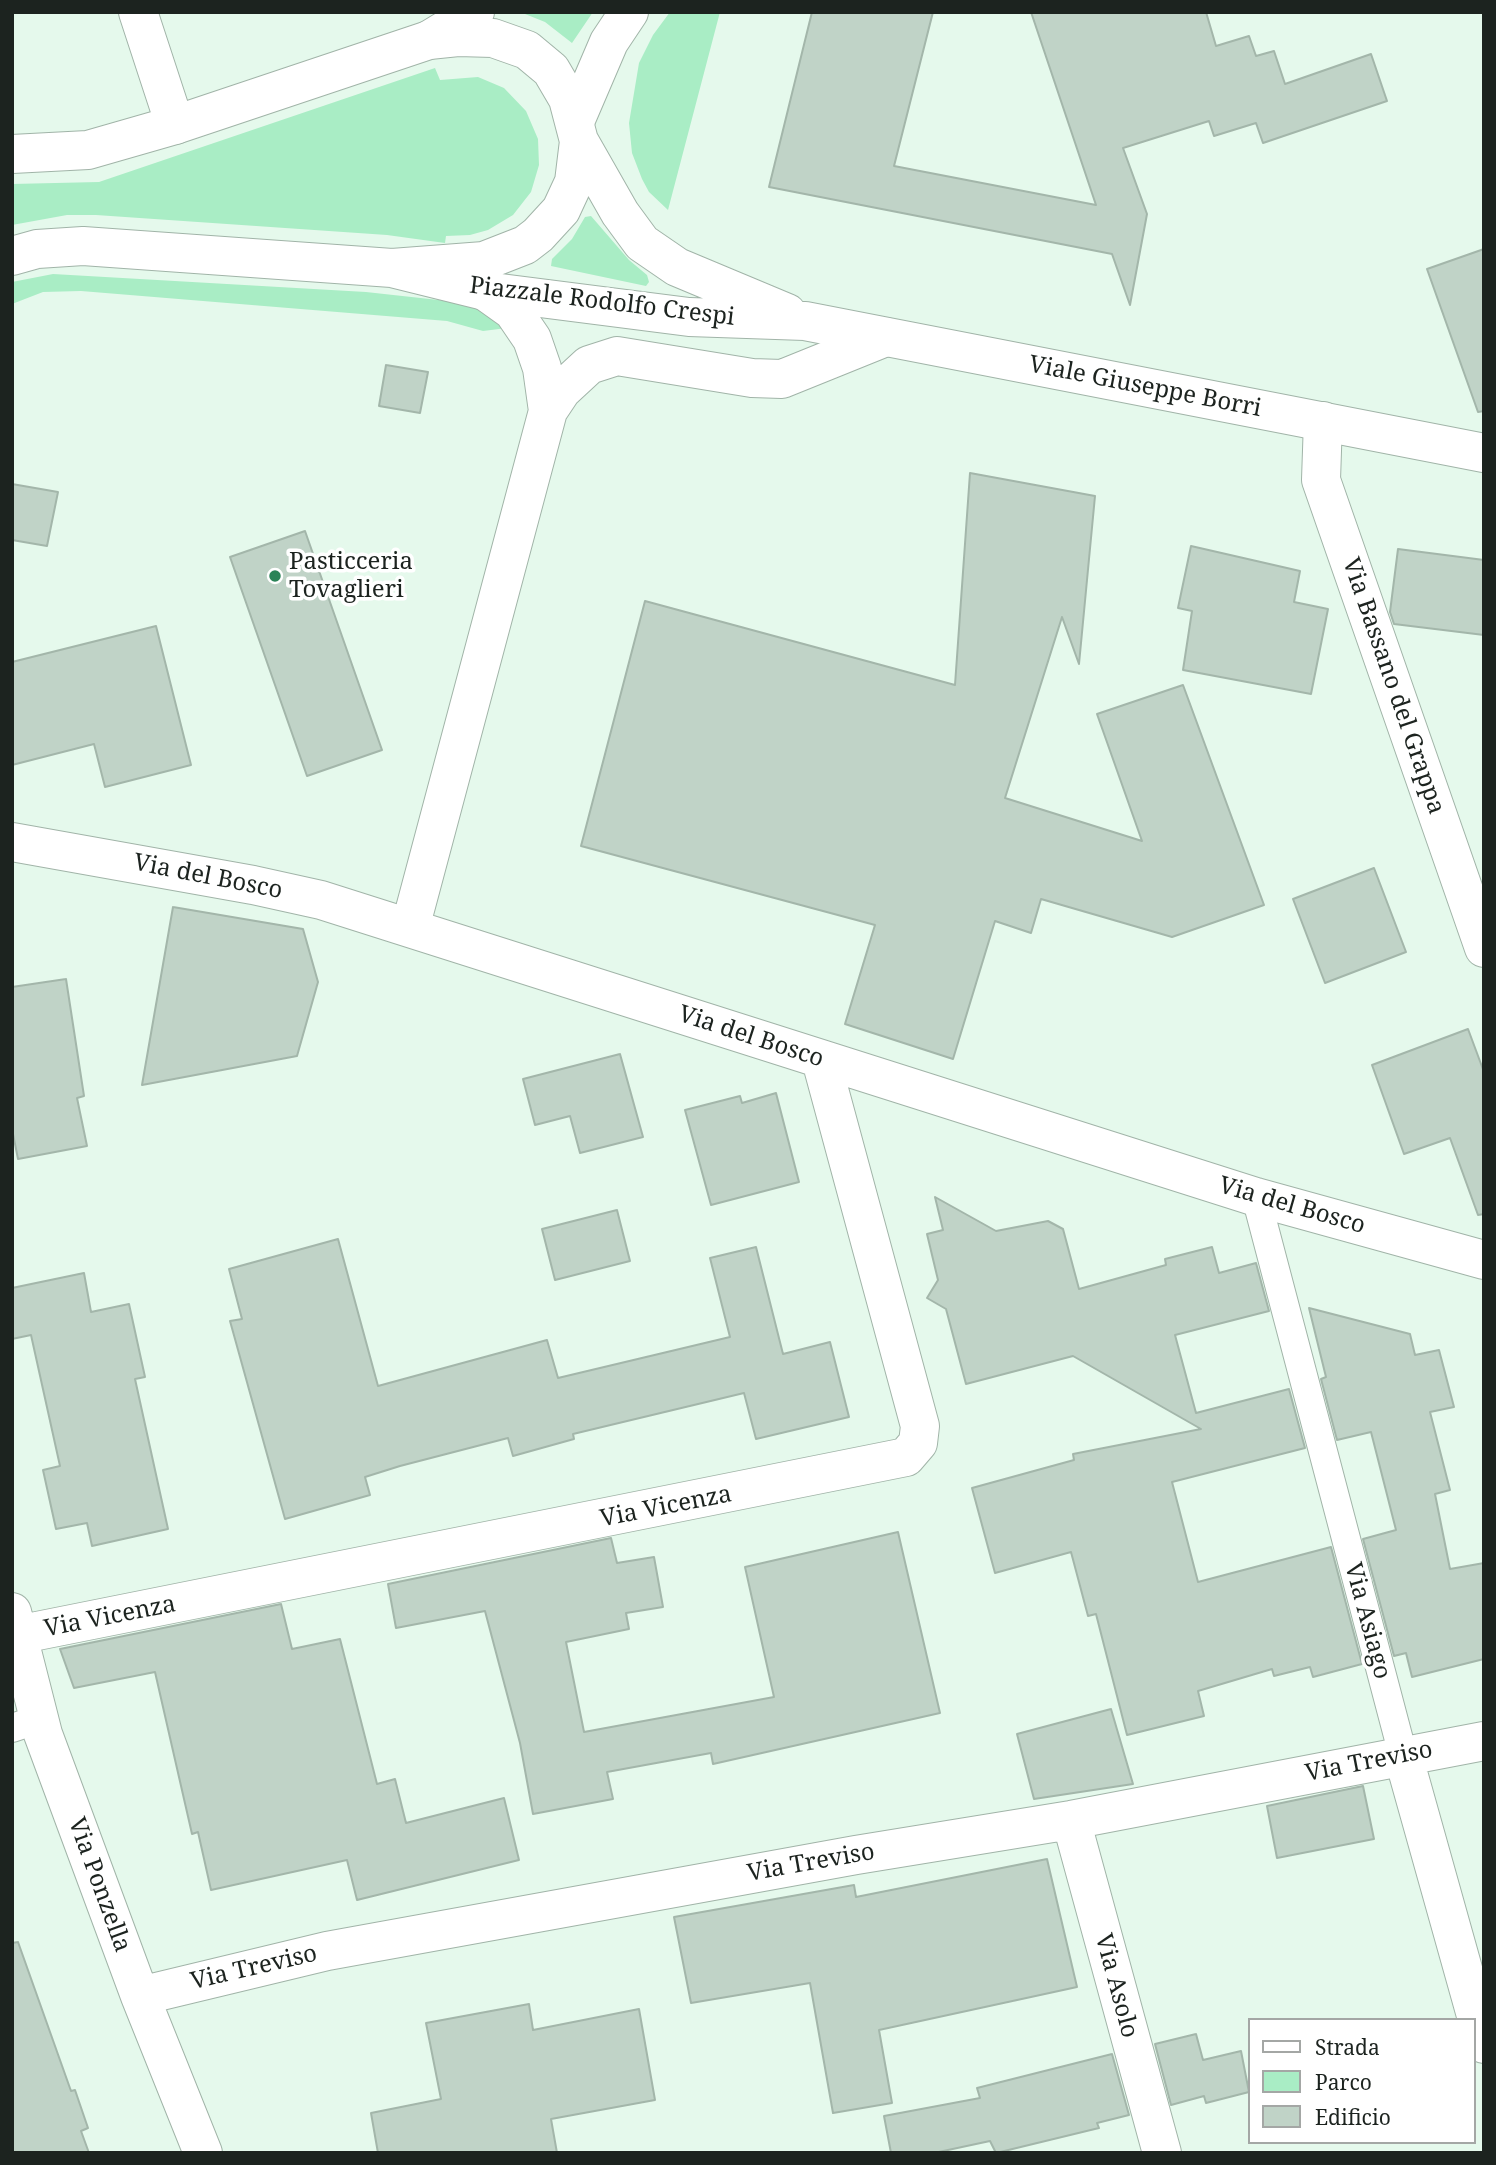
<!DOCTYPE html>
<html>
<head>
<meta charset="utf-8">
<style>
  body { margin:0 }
  #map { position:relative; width:1496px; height:2165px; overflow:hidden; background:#e5f9ec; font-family:"Noto Serif",serif }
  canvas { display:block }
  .frame { position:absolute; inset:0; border:14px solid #1c231f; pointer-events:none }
  .legend { position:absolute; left:1248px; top:2018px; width:228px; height:126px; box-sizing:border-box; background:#fff; border:2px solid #a4a7a5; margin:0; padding:9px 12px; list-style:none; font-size:21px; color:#1c231f }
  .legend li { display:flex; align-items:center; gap:14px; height:35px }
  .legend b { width:35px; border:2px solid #a4a7a5 }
</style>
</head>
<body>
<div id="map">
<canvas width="1496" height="2165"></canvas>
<div class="frame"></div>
<ul class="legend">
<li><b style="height:9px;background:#fff"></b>Strada</li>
<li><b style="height:19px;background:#a9edc5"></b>Parco</li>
<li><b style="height:19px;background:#c0d3c7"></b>Edificio</li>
</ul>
</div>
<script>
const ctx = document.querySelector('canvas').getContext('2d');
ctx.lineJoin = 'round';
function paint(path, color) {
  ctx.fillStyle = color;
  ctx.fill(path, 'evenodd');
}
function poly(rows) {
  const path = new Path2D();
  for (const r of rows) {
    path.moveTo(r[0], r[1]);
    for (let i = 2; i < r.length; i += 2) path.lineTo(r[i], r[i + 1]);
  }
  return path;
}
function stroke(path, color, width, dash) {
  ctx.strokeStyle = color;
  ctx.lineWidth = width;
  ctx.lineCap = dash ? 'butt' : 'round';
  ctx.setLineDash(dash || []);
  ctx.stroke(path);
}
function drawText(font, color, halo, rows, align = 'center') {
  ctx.font = font + ' "Noto Serif",serif';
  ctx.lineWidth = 7;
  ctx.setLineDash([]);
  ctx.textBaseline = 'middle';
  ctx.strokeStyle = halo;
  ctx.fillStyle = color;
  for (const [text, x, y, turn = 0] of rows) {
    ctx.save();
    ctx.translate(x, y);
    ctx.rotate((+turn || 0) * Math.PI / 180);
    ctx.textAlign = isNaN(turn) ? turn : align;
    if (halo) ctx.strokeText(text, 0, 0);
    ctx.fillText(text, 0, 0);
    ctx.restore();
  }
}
paint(poly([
  [520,12,593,12,572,43,545,22],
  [670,12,720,12,668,210,649,192,642,179,632,153,629,123,639,63,653,35],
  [435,68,440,80,478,77,504,88,526,111,538,139,539,165,531,192,513,215,488,230,470,235,446,236,445,243,387,235,96,215,67,215,12,225,12,184,99,182],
  [591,216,629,260,647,275,649,282,646,286,551,266,552,259,572,239,585,217],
  [53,274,366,292,466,303,492,314,507,328,483,331,447,321,81,291,43,292,12,304,12,282]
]), '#a9edc5');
const building = poly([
  [812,12,933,12,894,166,1096,205,1031,12,1206,12,1216,46,1249,36,1256,56,1274,51,1285,84,1371,54,1387,101,1263,143,1256,123,1214,136,1209,121,1123,148,1147,214,1130,305,1112,254,769,187,812,12],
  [1484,249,1484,411,1478,412,1427,269,1484,249],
  [386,365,428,372,420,413,379,406,386,365],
  [970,473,1095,496,1079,664,1062,617,1005,798,1142,841,1097,714,1183,685,1264,905,1172,937,1041,899,1031,933,995,921,953,1059,845,1024,875,925,581,846,645,601,955,685,970,473],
  [12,484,58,492,47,546,12,540,12,484],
  [305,531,382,750,307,776,230,557,305,531],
  [1191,546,1300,571,1294,602,1328,609,1311,694,1183,670,1192,611,1178,608,1191,546],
  [1398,549,1484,560,1484,635,1394,624,1390,612,1398,549],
  [156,626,191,765,105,787,94,744,12,765,12,662,156,626],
  [1374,868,1406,952,1325,983,1293,899,1374,868],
  [173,907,303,929,318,982,297,1056,142,1085,173,907],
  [66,979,84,1096,77,1098,87,1146,18,1159,12,1129,12,987,66,979],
  [1468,1029,1484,1072,1484,1214,1478,1215,1450,1138,1404,1154,1372,1065,1468,1029],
  [620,1054,643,1137,580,1153,570,1116,535,1125,523,1079,620,1054],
  [776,1093,799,1182,711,1205,685,1110,740,1096,742,1103,776,1093],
  [935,1197,996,1231,1048,1221,1063,1229,1079,1289,1166,1265,1165,1259,1212,1247,1219,1273,1256,1263,1269,1311,1175,1335,1196,1413,1289,1389,1305,1448,1172,1482,1198,1582,1331,1547,1362,1664,1313,1677,1310,1667,1274,1676,1272,1669,1198,1691,1204,1716,1127,1735,1096,1614,1088,1616,1071,1552,995,1573,972,1488,1074,1460,1073,1454,1201,1429,1073,1356,966,1384,946,1309,927,1298,938,1280,927,1234,943,1230,935,1197],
  [617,1210,630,1261,555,1280,542,1229,617,1210],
  [338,1239,378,1386,547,1340,558,1378,730,1337,710,1258,756,1247,783,1354,830,1342,849,1417,756,1439,744,1393,573,1434,574,1439,513,1456,508,1438,400,1466,365,1477,370,1495,285,1519,230,1321,242,1319,229,1269,338,1239],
  [84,1273,91,1312,129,1304,145,1377,135,1379,168,1529,92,1546,87,1523,56,1529,43,1470,60,1466,31,1335,12,1339,12,1288,84,1273],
  [1309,1308,1410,1334,1415,1355,1439,1350,1454,1407,1430,1412,1450,1490,1435,1494,1450,1569,1484,1563,1484,1659,1412,1677,1406,1653,1394,1656,1363,1539,1396,1530,1371,1432,1337,1440,1321,1379,1326,1377,1309,1308],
  [898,1532,940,1713,713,1764,711,1753,607,1772,613,1799,533,1814,520,1743,485,1611,396,1628,388,1584,611,1538,617,1563,654,1557,663,1607,626,1613,629,1629,566,1642,584,1732,774,1697,745,1567,898,1532],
  [281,1604,292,1649,340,1639,377,1784,395,1779,406,1823,504,1798,519,1860,357,1900,347,1860,211,1890,198,1832,192,1834,155,1672,74,1688,60,1649,281,1604],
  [1111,1709,1133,1784,1034,1799,1017,1734,1111,1709],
  [1363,1786,1374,1839,1277,1858,1267,1806,1363,1786],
  [1047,1859,1077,1987,879,2030,892,2103,833,2113,810,1983,691,2003,674,1917,854,1885,856,1897,1047,1859],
  [18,1942,71,2091,75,2090,88,2128,81,2131,89,2153,12,2153,12,1943,18,1942],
  [529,2004,533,2030,639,2009,655,2100,551,2119,557,2153,378,2153,371,2113,441,2099,426,2023,529,2004],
  [1196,2034,1203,2060,1241,2051,1249,2092,1206,2103,1204,2096,1171,2105,1155,2044,1196,2034],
  [1112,2054,1129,2115,1097,2123,1099,2128,996,2153,990,2141,934,2153,891,2153,884,2116,980,2098,977,2088,1112,2054]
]);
paint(building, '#c0d3c7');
stroke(building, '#a3b6aa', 2);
const lane = poly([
  [1256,1197,1403,1755],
  [12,1728,39,1719]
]);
const street = poly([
  [138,12,175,125],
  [429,40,475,12],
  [576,119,609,42,629,12],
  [485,291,513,311,532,339,542,368,548,411],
  [1323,421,1321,480,1484,948],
  [12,842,253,885,321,900,1256,1197,1484,1260],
  [410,928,548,411,562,390,589,365,617,356,752,378,782,379,886,337],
  [12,1612,43,1734,140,1996,203,2153],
  [17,1635,906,1457,918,1443,920,1426,821,1060],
  [1403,1755,1484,2044],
  [1071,1820,1162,2153],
  [140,1996,327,1951,856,1855,1071,1820,1484,1741]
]);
const secondary = poly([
  [12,154,88,150,175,125,429,40,458,37,493,38,527,50,551,70,568,99,579,141,620,213,642,243,677,267,787,313],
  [12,256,37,249,83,246,392,268,484,261,525,245,538,235,561,210,574,182,579,141],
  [392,268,485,291,689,317,805,321,1484,453]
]);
stroke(lane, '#a1b4a8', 30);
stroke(street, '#a1b4a8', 40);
stroke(secondary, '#a1b4a8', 40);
stroke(lane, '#fff', 28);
stroke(street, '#fff', 38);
stroke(secondary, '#fff', 38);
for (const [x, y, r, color] of [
  [275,576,7,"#2a8357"]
]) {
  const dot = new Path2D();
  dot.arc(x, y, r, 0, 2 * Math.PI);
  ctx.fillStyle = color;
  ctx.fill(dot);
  stroke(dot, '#fff', 2.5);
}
drawText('24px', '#1c231f', '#fff', [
  ["Piazzale Rodolfo Crespi",602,302,7],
  ["Viale Giuseppe Borri",1145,387,11],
  ["Via Bassano del Grappa",1393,686,71],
  ["Via del Bosco",208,877,11],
  ["Via del Bosco",751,1037,18],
  ["Via del Bosco",1292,1206,16],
  ["Via Vicenza",666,1507,-11],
  ["Via Vicenza",110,1617,-11],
  ["Via Asiago",1367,1621,75],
  ["Via Treviso",1369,1762,-11],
  ["Via Treviso",811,1863,-10],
  ["Via Ponzella",99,1885,70],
  ["Via Treviso",254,1968,-13],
  ["Via Asolo",1116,1986,75]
]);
drawText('24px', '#1c231f', '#fff', [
  ["Pasticceria",289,562],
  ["Tovaglieri",289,590]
], 'left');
</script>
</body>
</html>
